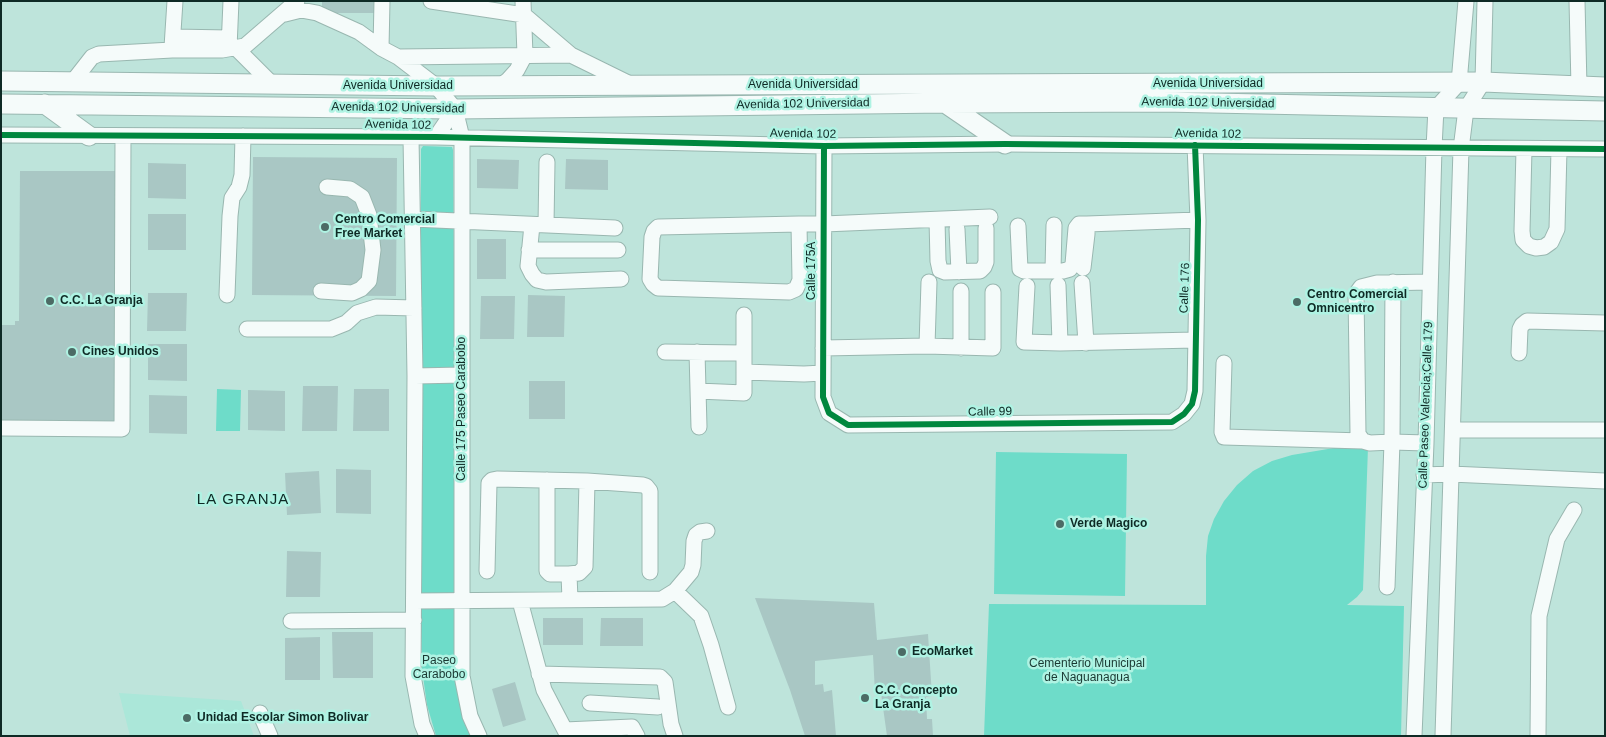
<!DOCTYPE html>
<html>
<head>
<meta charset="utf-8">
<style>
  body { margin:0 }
  #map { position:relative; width:1606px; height:737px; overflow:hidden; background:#bee4db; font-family:Helvetica,sans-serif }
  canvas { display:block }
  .frame { position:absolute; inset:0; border:2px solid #0e2a25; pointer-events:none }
</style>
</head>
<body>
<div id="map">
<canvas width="1606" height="737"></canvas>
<div class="frame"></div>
</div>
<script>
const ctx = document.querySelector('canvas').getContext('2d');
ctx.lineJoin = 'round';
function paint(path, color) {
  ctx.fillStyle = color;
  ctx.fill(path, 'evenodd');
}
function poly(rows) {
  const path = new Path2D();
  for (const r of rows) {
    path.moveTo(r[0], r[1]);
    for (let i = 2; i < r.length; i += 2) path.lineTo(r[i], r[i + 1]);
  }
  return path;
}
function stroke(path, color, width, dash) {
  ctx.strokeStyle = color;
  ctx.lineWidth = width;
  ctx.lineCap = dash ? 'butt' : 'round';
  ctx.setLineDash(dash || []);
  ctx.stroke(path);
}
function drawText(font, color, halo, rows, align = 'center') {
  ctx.font = font + ' Helvetica,sans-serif';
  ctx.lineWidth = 5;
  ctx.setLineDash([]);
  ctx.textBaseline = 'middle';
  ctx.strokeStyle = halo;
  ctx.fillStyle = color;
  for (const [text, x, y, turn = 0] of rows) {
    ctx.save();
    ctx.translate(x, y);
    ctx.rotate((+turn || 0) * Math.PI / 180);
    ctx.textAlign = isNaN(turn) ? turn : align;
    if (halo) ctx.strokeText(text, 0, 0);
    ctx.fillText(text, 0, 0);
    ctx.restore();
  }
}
paint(poly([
  [119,693,241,701,254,736,130,736]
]), '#abe7d9');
paint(poly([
  [423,146,452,147,453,150,455,393,454,573,457,686,470,736,436,736,427,705,422,669,420,571,421,149],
  [217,389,241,390,240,431,216,431],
  [1368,447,1363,590,1357,597,1347,605,1404,606,1401,736,984,736,989,604,1206,605,1206,556,1208,536,1214,519,1224,501,1237,485,1253,471,1272,461,1292,455,1334,448],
  [996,452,1127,454,1125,596,994,594]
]), '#6edcc9');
paint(poly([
  [322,1,377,2,376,13,322,13],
  [253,157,397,158,396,296,252,295],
  [477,159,519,160,518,189,477,188],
  [566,159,608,160,608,190,565,189],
  [148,163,186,164,186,199,148,198],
  [20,171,116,171,114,421,1,420,1,325,15,325,15,321,19,321],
  [148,214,186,214,186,250,148,250],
  [477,239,506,239,506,279,477,279],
  [148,293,187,293,186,331,147,331],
  [528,295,565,296,564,337,527,337],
  [481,296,515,296,514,339,480,339],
  [148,344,187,344,187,381,148,380],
  [529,381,565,381,565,419,529,419],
  [303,386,338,386,337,431,302,431],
  [354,389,389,389,389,431,353,431],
  [248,390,285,391,285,431,248,430],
  [149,395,187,396,187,434,149,433],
  [336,469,371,470,371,514,336,513],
  [319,471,321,513,287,515,285,473],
  [287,551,321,552,320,597,286,597],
  [755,598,874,603,877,640,928,634,932,696,926,697,927,719,932,719,933,736,887,736,881,693,875,693,873,655,815,661,815,685,823,684,824,692,832,690,836,736,805,736,790,690],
  [543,618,583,618,583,645,543,645],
  [601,618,643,618,643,646,600,646],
  [332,632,373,632,373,678,333,678],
  [320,637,320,680,285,680,285,638],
  [515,682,526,720,503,727,492,689]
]), '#a9c7c4');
const minor = poly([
  [382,1,381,48,398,57,436,86,455,109,462,138,462,676,470,716,479,736],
  [431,1,524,15,571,55],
  [1577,1,1579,87],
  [285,14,301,10,317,13,359,32,381,48],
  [173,37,229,38],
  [172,47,175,1],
  [229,48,231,1],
  [236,48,273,85],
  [398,57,571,55,632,85],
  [74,80,92,57,99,54,172,50,222,50,245,46,297,1],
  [500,86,508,80,517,70,525,55,523,1],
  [1,135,436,137,824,146,1005,144,1605,149],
  [411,137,415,376,413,676,422,724,427,736],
  [436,137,455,109],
  [824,146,823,397,829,413,848,425,1172,422,1184,414,1192,404,1195,391,1198,220,1195,145],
  [1524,149,1522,231,1523,240,1529,246,1536,248,1544,247,1551,242,1557,229,1559,149],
  [413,219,615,228],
  [937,220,938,261,940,270,945,272,980,271,984,267,986,262,986,228],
  [799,224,800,280,796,289,789,292,658,288,653,284,650,279,652,237,654,231,658,227,799,224,824,224,990,217],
  [532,225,528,266,532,274,537,280,546,282,621,279],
  [546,225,547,162],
  [1018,226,1020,269,1024,271,1063,271,1070,269,1073,264,1076,228,1079,224,1087,224],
  [957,229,959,272],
  [529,250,618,250],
  [1083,268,1087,234,1087,224,1198,220],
  [1053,271,1054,225],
  [1393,282,1392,442,1370,443,1363,441,1358,434,1356,294,1361,287,1377,283,1430,282],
  [1082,283,1086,343],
  [1058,285,1060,343],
  [1027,286,1024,342,1060,343,1195,340],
  [321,291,352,293,361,289,369,281,373,250,369,215,362,197,350,189,327,187],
  [961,291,961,348],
  [227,295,230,216,232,198,239,187,242,175,243,136],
  [247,329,331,329,346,323,357,313,376,307,414,308],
  [927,346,929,282],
  [823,348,927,346,993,348,993,292],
  [665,352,744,353],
  [697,352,699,427],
  [1519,353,1520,329,1522,325,1527,321,1605,323],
  [1224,363,1222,432,1224,437,1363,441],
  [744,372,804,374,823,373],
  [415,376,462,375],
  [698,391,744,393,744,315],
  [1,428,122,429,123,136],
  [1453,430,1605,430],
  [1424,475,1451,474,1605,481],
  [547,480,547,571,550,574,569,574],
  [487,571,489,483,492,480,497,479,587,481,643,485,646,486,650,491,650,572],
  [1387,587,1392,442,1426,443],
  [675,591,701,616,711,645,728,707],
  [570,600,569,574,579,573,585,567,587,481],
  [414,601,662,599,675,591,691,572,693,565,694,541,696,535,700,532,707,531],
  [520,601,544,690,568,736],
  [291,621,414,620],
  [539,674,660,677,665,682,671,724,675,736],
  [590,703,658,707],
  [260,713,270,736],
  [565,730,632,727,637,736],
  [1414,736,1426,443,1434,148,1436,108,1459,83,1466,1],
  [1443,736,1461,149,1466,109,1483,82,1485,1],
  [1538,736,1539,616,1557,539,1574,510]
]);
const major = poly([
  [1,81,436,86,1483,82,1605,87],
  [945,103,1005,144],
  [1,104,455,109,945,103,1163,102,1605,111],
  [45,104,89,136]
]);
stroke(minor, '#99b7b0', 17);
stroke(major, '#99b7b0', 21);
stroke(minor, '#f5fbfa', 15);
stroke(major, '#f5fbfa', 19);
stroke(poly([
  [1,135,436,137,824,146,1005,144,1605,149],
  [824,146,823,397,829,413,848,425,1172,422,1184,414,1192,404,1195,391,1198,220,1195,145]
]), '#00873e', 6);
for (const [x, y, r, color] of [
  [325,227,5,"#4c6b65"],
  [50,301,5,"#4c6b65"],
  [1297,302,5,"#4c6b65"],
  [72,352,5,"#4c6b65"],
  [1060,524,5,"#4c6b65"],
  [902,652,5,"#4c6b65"],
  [865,698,5,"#4c6b65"],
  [187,718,5,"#4c6b65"]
]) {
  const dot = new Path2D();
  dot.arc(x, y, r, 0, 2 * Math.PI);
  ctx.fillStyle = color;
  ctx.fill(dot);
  stroke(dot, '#aff3e3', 2);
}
drawText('12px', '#0e2a25', '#aff3e3', [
  ["Avenida Universidad",1208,84],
  ["Avenida Universidad",803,85],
  ["Avenida Universidad",398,86],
  ["Avenida 102 Universidad",1208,103,1],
  ["Avenida 102 Universidad",803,104,-1],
  ["Avenida 102 Universidad",398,108,1],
  ["Avenida 102",398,125,1],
  ["Avenida 102",803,134,1],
  ["Avenida 102",1208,134,1],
  ["Calle 175A",812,271,-90],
  ["Calle 176",1185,288,-88],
  ["Calle Paseo Valencia;Calle 179",1426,405,-88],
  ["Calle 175 Paseo Carabobo",462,409,-90],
  ["Calle 99",990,412,-1]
]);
drawText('bold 12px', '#0e2a25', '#aff3e3', [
  ["Centro Comercial",335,220],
  ["Free Market",335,234],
  ["Centro Comercial",1307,295],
  ["Omnicentro",1307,309],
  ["C.C. La Granja",60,301],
  ["Cines Unidos",82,352],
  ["Verde Magico",1070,524],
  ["EcoMarket",912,652],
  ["C.C. Concepto",875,691],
  ["La Granja",875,705],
  ["Unidad Escolar Simon Bolivar",197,718]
], 'left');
drawText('12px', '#1a3832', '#aff3e3', [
  ["Paseo",439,661],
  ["Carabobo",439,675],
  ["Cementerio Municipal",1087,664],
  ["de Naguanagua",1087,678]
]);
ctx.letterSpacing = '1px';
drawText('15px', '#0e2a25', '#aff3e3', [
  ["LA GRANJA",243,500]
]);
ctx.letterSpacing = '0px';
</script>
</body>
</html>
